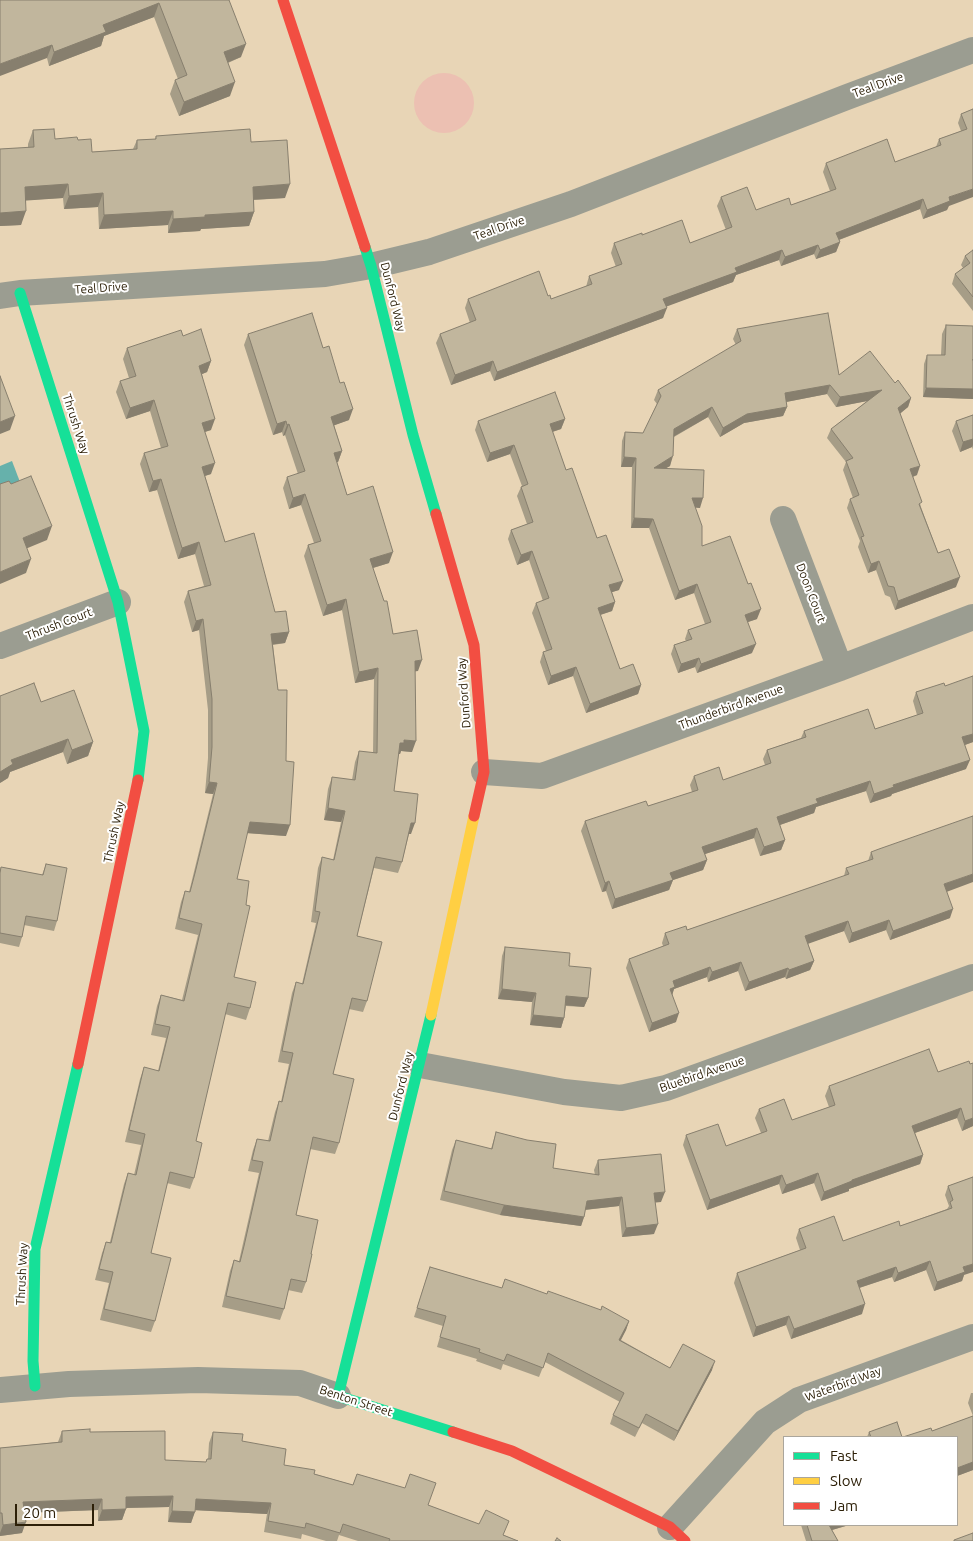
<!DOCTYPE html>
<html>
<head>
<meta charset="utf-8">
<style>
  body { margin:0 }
  #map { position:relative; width:973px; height:1541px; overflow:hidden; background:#e8d5b6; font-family:Ubuntu,sans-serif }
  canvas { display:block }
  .legend { position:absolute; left:783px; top:1436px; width:175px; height:90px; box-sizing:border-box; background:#fff; border:1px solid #aba69c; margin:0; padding:6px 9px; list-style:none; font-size:15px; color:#2d2008 }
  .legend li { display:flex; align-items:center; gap:10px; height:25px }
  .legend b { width:25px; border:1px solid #aba69c }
  .scale { position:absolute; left:15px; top:1504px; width:79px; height:22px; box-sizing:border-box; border:2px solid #2d2008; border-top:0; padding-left:6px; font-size:15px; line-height:18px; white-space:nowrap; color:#2d2008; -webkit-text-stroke:4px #fff; paint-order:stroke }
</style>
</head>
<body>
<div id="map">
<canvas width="973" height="1541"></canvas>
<ul class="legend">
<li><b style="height:6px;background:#16e098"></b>Fast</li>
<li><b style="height:6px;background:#ffcf43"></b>Slow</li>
<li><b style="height:6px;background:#f24e42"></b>Jam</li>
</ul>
<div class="scale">20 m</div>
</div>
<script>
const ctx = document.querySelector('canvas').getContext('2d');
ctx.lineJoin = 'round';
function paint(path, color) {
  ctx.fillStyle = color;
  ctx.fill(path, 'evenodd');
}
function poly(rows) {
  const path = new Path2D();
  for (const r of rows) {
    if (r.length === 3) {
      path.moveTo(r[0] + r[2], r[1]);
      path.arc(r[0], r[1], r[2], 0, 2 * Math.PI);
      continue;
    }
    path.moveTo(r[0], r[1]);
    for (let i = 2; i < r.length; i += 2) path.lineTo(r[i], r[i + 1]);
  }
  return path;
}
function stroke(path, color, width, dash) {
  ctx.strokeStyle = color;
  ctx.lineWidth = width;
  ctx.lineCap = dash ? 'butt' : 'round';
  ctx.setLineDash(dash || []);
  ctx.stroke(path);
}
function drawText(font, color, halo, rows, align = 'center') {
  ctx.font = font + ' Ubuntu,sans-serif';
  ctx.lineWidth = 4;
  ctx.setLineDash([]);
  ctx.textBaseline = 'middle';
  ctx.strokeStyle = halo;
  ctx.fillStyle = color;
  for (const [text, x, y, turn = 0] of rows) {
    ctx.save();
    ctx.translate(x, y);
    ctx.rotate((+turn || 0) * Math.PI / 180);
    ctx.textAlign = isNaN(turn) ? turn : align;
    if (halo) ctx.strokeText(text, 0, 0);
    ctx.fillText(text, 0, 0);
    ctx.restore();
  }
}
paint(poly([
  [444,103,30]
]), '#ecc0b2');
paint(poly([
  [12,461,20,482,0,490,0,466]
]), '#66b1ab');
stroke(poly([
  [0,296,20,293,325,274,371,266,429,252,571,204,847,97,973,50],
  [783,519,840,668],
  [0,646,118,602],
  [484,772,542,776,840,668,973,617],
  [420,1065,564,1092,621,1098,666,1088,973,977],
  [0,1390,69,1384,198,1380,300,1383,338,1396],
  [670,1527,765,1422,799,1400,973,1337]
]), '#9b9d91', 26);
stroke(poly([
  [365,247,371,266,413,435,436,514],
  [20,293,118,602,144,731,138,780],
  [431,1015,338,1396,453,1432],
  [35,1386,33,1361,35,1249,78,1064]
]), '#16e098', 11);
stroke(poly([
  [431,1015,474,816]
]), '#ffcf43', 11);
stroke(poly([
  [283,0,365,247],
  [436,514,474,645,484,772,474,816],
  [78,1064,138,780],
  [453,1432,512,1451,670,1527,685,1541]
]), '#f24e42', 11);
paint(poly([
  [0,0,229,0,241,57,228,63,230,96,179,116,170,94,175,80,178,79,154,17,104,36,101,46,49,66,47,58],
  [973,109,947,210,923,219,920,209,839,240,840,242,836,252,816,259,814,254,781,266,779,260,736,275,733,282,666,306,663,318,494,381,490,371,451,385,436,343,440,334,470,323,465,308,468,299,548,296,551,299,586,287,589,276,616,267,611,253,614,243,642,235,690,243,726,230,717,206,721,197,756,210,791,205,830,191,823,172,826,163,895,162,936,147,939,139,961,131,958,123,961,114],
  [33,130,55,139,78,140,92,152,133,149,137,140,155,139,156,136,251,142,285,198,254,200,254,212,249,226,201,229,200,231,168,233,168,225,99,229,98,207,64,209,63,198,26,200,21,225,0,226,0,149,28,148,28,144],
  [973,250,973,311,952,284,955,274,963,268,961,265,965,256],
  [946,325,973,326,973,399,923,397,924,364,927,355,941,355,942,334],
  [737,329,839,375,895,383,911,398,908,407,900,413,917,475,913,477,921,507,938,553,956,587,895,610,890,597,885,595,876,570,868,573,858,547,860,541,847,508,850,499,853,498,843,470,846,462,827,438,831,429,867,401,836,407,827,394,786,402,787,407,783,416,744,423,720,437,708,417,674,437,670,466,666,468,700,508,695,507,702,546,757,619,748,622,752,653,697,673,695,667,678,673,671,654,674,645,686,641,685,639,688,630,705,624,694,593,675,600,649,528,631,528,632,467,621,467,622,441,625,432,643,433,657,404,654,400,658,390,736,345,733,339],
  [248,334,323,348,349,420,334,425,342,451,338,462,337,462,347,495,389,563,373,568,393,634,418,671,415,671,412,752,401,751,400,754,398,754,394,791,411,834,409,834,402,862,398,873,374,868,357,936,367,1001,363,1012,349,1009,333,1074,339,1143,335,1154,310,1149,296,1215,311,1254,306,1282,302,1293,288,1290,284,1309,280,1320,222,1307,230,1271,234,1260,239,1261,259,1173,248,1171,253,1150,257,1139,268,1141,275,1112,279,1101,281,1102,289,1064,278,1062,292,993,296,982,302,984,316,923,311,922,318,868,322,857,333,860,341,822,324,820,328,789,332,777,352,780,355,762,359,751,373,753,374,679,355,683,342,610,323,616,304,556,308,545,314,543,301,505,289,509,283,488,287,477,298,474,285,435,283,436,282,432,273,435,244,345],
  [183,336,211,361,207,372,202,374,211,430,205,432,211,474,205,476,225,542,289,632,285,643,273,645,286,761,286,836,247,833,237,879,234,977,250,1008,246,1020,225,1014,196,1141,194,1178,190,1189,167,1183,151,1253,155,1321,151,1332,100,1320,109,1283,95,1280,102,1253,106,1242,110,1242,124,1184,128,1173,134,1175,141,1145,125,1142,140,1079,144,1067,158,1071,166,1038,151,1035,157,1006,161,995,182,1000,198,935,175,929,181,902,185,891,189,892,191,884,213,794,205,793,208,758,208,710,199,630,192,632,184,602,188,591,204,586,195,554,178,559,157,490,149,492,140,464,144,453,161,448,150,411,126,419,116,392,120,381,129,378,123,359,127,348],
  [973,415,973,450,972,447,960,452,952,431,956,421],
  [565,419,561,429,552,432,566,470,597,538,619,590,612,592,615,602,612,611,600,615,620,669,641,685,638,694,586,713,573,676,548,685,540,662,543,652,546,651,532,613,536,603,543,601,529,560,517,565,508,539,511,530,527,524,517,496,521,487,522,486,510,454,487,462,475,430,478,421],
  [945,686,973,742,965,745,966,769,892,794,891,796,870,803,866,791,816,807,814,813,780,825,785,840,781,850,760,856,754,838,705,854,707,860,703,870,673,880,669,890,612,909,606,891,602,892,581,831,585,821,648,806,692,792,690,785,694,776,723,780,765,765,763,759,767,750,801,738,804,731,875,729,917,715,913,701,916,692],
  [41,702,93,742,88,756,67,764,63,752,10,772,8,778,0,783],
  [871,852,947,892,950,918,890,940,886,930,849,943,844,931,808,943,814,961,810,970,786,979,785,977,745,991,738,971,708,982,707,977,674,989,672,994,676,1022,649,1032,626,968,629,959,663,946,662,943,665,933,687,930,844,876,846,868,868,861],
  [46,864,57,921,54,931,24,925,22,937,19,947,0,943,0,870,1,867,42,875],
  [505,947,569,966,588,998,584,1007,566,1006,564,1018,561,1028,530,1025,532,1002,498,999,502,956],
  [938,1072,973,1126,962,1131,957,1118,915,1133,923,1155,920,1164,849,1189,849,1191,821,1201,814,1183,782,1194,779,1184,707,1210,683,1145,686,1135,726,1146,761,1133,755,1118,759,1109,792,1120,829,1107,825,1096,829,1086],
  [496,1132,553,1168,595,1175,594,1170,598,1160,661,1202,655,1202,654,1234,622,1237,619,1206,585,1210,584,1217,581,1226,500,1215,440,1200,452,1150,456,1140,491,1149],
  [973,1177,964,1275,962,1281,934,1291,926,1270,894,1282,892,1277,859,1288,862,1314,791,1339,786,1325,753,1337,734,1283,737,1273,800,1250,796,1238,799,1229,843,1241,900,1226,947,1209,949,1206,945,1195,948,1186],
  [430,1267,502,1288,547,1294,629,1321,626,1330,621,1340,670,1368,712,1370,674,1441,642,1423,635,1437,610,1424,613,1415,620,1402,545,1362,539,1377,503,1364,501,1370,476,1361,477,1359,437,1347,443,1326,414,1317],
  [971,1393,973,1393,973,1470,957,1476,932,1431,973,1416,968,1403],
  [62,1431,90,1432,165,1460,206,1462,207,1459,208,1459,209,1443,213,1432,242,1441,284,1465,353,1485,357,1474,428,1505,504,1535,518,1541,358,1541,339,1535,337,1541,326,1541,302,1534,301,1539,264,1532,267,1514,195,1510,191,1523,168,1522,169,1507,126,1508,122,1520,98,1521,98,1510,24,1513,22,1533,0,1536,0,1448,58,1442],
  [869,1432,902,1437,867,1437],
  [801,1525,849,1525,832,1530,838,1541,806,1541]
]), '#a69d87');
paint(poly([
  [159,3,154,17,104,36,101,46,49,66,54,52,103,25],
  [246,44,241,57,219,66,224,52],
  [52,45,47,58,0,76,0,64],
  [235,82,230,96,179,116,184,102],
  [68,184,63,198,20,201,25,187],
  [290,184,285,198,248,200,253,187],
  [973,189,973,197,949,206,947,210,923,219,927,210,949,197],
  [103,193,98,207,64,209,69,196],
  [923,199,920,209,833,242,836,233],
  [26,211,21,225,0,226,0,213],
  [173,211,168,225,99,229,104,215],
  [254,212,249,226,201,229,200,231,168,233,173,219,205,215],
  [840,242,836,252,816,259,820,250],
  [818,245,814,254,781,266,785,257],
  [782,250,779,260,736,275,733,282,660,309,663,299,735,268],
  [667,308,663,318,494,381,497,372],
  [211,361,207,372,195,377,199,366],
  [493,361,490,371,451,385,455,375],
  [830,385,827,394,781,403,785,393],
  [926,388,973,389,973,399,923,397],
  [882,390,878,399,836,407,840,397],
  [911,398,908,407,895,418,898,408],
  [154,400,150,411,126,419,130,408],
  [712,407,708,417,671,438,674,429],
  [787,407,783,416,744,423,720,437,723,428,747,414],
  [353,409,349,420,327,428,331,417],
  [15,416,10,430,0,434,0,422],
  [215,419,211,430,198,434,202,423],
  [565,419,561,429,546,434,550,424],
  [286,421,282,432,273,435,277,424],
  [289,424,285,435,283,436,287,425],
  [973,439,973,445,972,447,960,452,963,442],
  [514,445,510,454,487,462,490,453],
  [342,451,338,462,330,464,334,453],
  [673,456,670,466,650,477,654,468],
  [624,457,636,458,632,467,621,467],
  [215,463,211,474,198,478,202,467],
  [920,466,917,475,906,479,910,469],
  [161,479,157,490,149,492,153,481],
  [305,494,301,505,289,509,293,498],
  [692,498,703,498,700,508,688,507],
  [634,518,653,519,649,528,631,528],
  [52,526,47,540,18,552,23,538],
  [199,542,195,554,178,559,182,548],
  [532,551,529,560,517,565,521,555],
  [393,552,389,563,366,570,370,559],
  [31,559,26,573,0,584,0,572],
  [879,561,876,570,868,573,871,564],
  [960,577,956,587,895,610,898,601],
  [623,581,619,590,606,594,609,585],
  [697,584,694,593,675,600,679,591],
  [346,599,342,610,323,616,327,605],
  [615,602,612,611,594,617,598,608],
  [761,609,757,619,742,624,745,615],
  [203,619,199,630,192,632,196,621],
  [289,632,285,643,267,645,271,634],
  [756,644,752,653,697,673,701,664],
  [699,658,695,667,678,673,681,664],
  [422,660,418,671,411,672,415,661],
  [576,667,573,676,548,685,551,676],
  [378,668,374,679,355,683,359,672],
  [641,685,638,694,586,713,590,704],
  [973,734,973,742,959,747,962,737],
  [68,739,63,752,10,772,8,778,0,783,0,772,11,760],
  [404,740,416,741,412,752,401,751,400,754,396,754,400,743],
  [93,742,88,756,67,764,72,750],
  [970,760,966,769,892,794,891,796,870,803,874,794,893,785],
  [870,781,866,791,816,807,814,813,774,827,777,817,816,799],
  [209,782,217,783,213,794,205,793],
  [328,808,345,811,341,822,324,820],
  [250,822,290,825,286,836,246,833],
  [411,823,415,823,411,834,407,834],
  [757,828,754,838,699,856,702,847],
  [785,840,781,850,760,856,764,847],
  [707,860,703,870,667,882,670,873],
  [973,874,973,882,941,894,944,884],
  [673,880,669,890,612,909,615,899],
  [609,881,606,891,602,892,605,883],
  [953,909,950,918,890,940,893,931],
  [889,920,886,930,849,943,852,933],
  [848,921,844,931,802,946,805,936],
  [814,961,810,970,786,979,789,970],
  [741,962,738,971,708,982,712,972],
  [710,967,707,977,674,989,672,996,667,998,673,981],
  [788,968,785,977,745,991,749,982],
  [502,989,536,993,532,1002,498,999],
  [566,996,588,998,584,1007,563,1005],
  [679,1013,676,1022,649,1032,652,1023],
  [533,1015,564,1018,561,1028,530,1025],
  [961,1108,957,1118,909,1135,912,1126],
  [973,1118,973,1126,962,1131,965,1121],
  [923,1155,920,1164,849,1189,849,1191,821,1201,824,1192,852,1180],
  [818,1173,814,1183,782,1194,786,1185],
  [782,1175,779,1184,707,1210,710,1200],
  [665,1192,661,1202,651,1203,654,1193],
  [622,1197,619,1206,583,1210,587,1201],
  [504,1205,584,1217,581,1226,500,1215],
  [658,1224,654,1234,622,1237,626,1228],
  [930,1261,926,1270,894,1282,898,1273],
  [973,1264,973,1272,964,1275,962,1281,934,1291,937,1282,963,1267],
  [896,1267,892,1277,853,1290,857,1281],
  [865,1304,862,1314,791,1339,794,1329],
  [789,1316,786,1325,753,1337,756,1327],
  [629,1321,626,1330,616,1349,619,1340],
  [715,1361,712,1370,674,1441,678,1431],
  [973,1462,973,1470,957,1476,957,1468],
  [173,1496,169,1507,122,1508,126,1497],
  [102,1499,98,1510,19,1513,23,1502],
  [196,1499,271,1503,267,1514,192,1510],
  [126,1509,122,1520,98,1521,102,1510],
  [172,1511,195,1512,191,1523,168,1522],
  [26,1522,22,1533,0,1536,0,1533,3,1525],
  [827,1525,849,1525,825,1532]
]), '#877f6e');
const building = poly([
  [0,0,229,0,246,44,224,52,235,82,184,102,175,80,187,75,159,3,103,25,106,32,54,52,52,45,0,64,0,0],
  [973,109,973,189,949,197,950,201,927,210,923,199,836,233,840,242,820,250,818,245,785,257,782,250,735,268,737,272,663,299,667,308,497,372,493,361,455,375,440,334,476,320,468,299,539,271,548,296,550,295,551,299,592,284,589,276,622,264,614,243,642,233,642,235,682,220,690,243,732,227,721,197,747,187,756,210,789,198,791,205,836,189,826,163,887,139,895,162,941,145,939,139,967,129,961,114,973,109],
  [54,129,55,139,77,137,78,140,91,139,92,152,137,149,137,140,156,139,156,136,250,129,251,142,287,140,290,184,253,187,254,212,205,215,205,217,173,219,173,211,104,215,103,193,69,196,68,184,25,187,26,211,0,213,0,149,34,147,33,130,54,129],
  [973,250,973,297,955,274,970,263,965,256,973,250],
  [312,313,323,348,329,346,340,383,344,382,353,409,331,417,342,451,334,453,347,495,373,486,393,552,370,559,384,601,387,601,393,634,417,630,422,660,415,661,416,741,404,740,404,743,400,743,394,791,418,794,415,823,411,823,402,862,376,857,357,936,382,942,367,1001,352,998,333,1074,354,1079,339,1143,313,1137,296,1215,318,1220,311,1254,312,1254,306,1282,291,1279,284,1309,226,1296,234,1260,240,1262,244,1246,263,1162,252,1160,257,1139,270,1141,279,1101,282,1102,293,1053,282,1051,296,982,303,984,320,912,315,911,322,857,334,860,345,811,328,808,332,777,355,780,359,751,377,753,378,668,359,672,346,599,327,605,308,545,321,541,305,494,293,498,287,477,305,471,289,424,287,425,286,421,277,424,248,334,312,313],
  [828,313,839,375,870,351,895,383,898,380,911,398,898,408,920,466,910,469,922,502,919,504,938,553,949,549,960,577,898,601,894,587,888,586,879,561,871,564,861,537,864,536,850,499,859,495,846,461,853,458,831,429,882,390,840,397,830,385,785,393,787,407,747,414,723,428,712,407,674,429,673,456,654,468,704,470,703,498,692,498,702,526,702,546,730,536,748,584,751,583,761,609,745,615,756,644,701,664,699,658,681,664,674,645,692,639,688,630,711,622,697,584,679,591,653,519,634,518,636,458,624,457,625,432,643,433,661,396,658,390,741,341,737,329,828,313],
  [946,325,973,326,973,359,972,360,973,360,973,389,926,388,927,355,945,355,946,325],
  [201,329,211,361,199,366,215,419,202,423,215,463,202,467,225,542,254,533,275,612,286,611,289,632,271,634,278,690,287,690,286,761,294,762,290,825,250,822,237,879,249,881,246,905,250,906,234,977,256,982,250,1008,228,1003,196,1141,202,1143,194,1178,170,1172,151,1253,171,1258,155,1321,104,1309,113,1272,99,1269,106,1242,111,1243,128,1173,136,1175,145,1134,129,1130,144,1067,159,1071,170,1027,155,1024,161,995,184,1001,202,924,179,918,185,891,190,892,195,873,217,783,209,782,212,747,212,699,203,619,196,621,188,591,211,585,199,542,182,548,161,479,153,481,144,453,168,446,154,400,130,408,120,381,136,376,127,348,181,330,183,336,201,329],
  [0,376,15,416,0,422,0,376],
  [555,392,565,419,550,424,566,470,572,468,597,538,606,535,623,581,609,585,615,602,598,608,620,669,633,664,641,685,590,704,576,667,551,676,543,652,552,649,536,603,549,598,532,551,521,555,511,530,533,522,521,487,528,484,514,445,490,453,478,421,555,392],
  [973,415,973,439,963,442,956,421,973,415],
  [31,476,52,526,23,538,31,559,0,572,0,484,9,481,11,484,31,476],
  [973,676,973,734,962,737,970,760,893,785,894,787,874,794,870,781,816,799,818,803,777,817,785,840,764,847,757,828,702,847,707,860,670,873,673,880,615,899,609,881,605,883,585,821,646,801,648,806,698,790,694,776,719,767,723,780,771,763,767,750,806,737,804,731,868,709,875,729,923,713,916,692,944,683,945,686,973,676],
  [34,683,41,702,74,690,93,742,72,750,68,739,11,760,13,764,0,772,0,696,34,683],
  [973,816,973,874,944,884,953,909,893,931,889,920,852,933,848,921,805,936,814,961,789,970,788,968,749,982,741,962,712,972,710,967,673,981,675,987,670,989,679,1013,652,1023,629,959,669,944,665,933,686,926,687,930,849,874,846,868,873,859,871,852,879,849,973,816],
  [46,864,67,868,57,921,26,916,22,937,0,933,0,873,1,867,43,875,46,864],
  [505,947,570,953,569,966,591,968,588,998,566,996,564,1018,533,1015,536,993,502,989,505,947],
  [929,1049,938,1072,969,1061,970,1064,973,1063,973,1118,965,1121,961,1108,912,1126,923,1155,852,1180,852,1181,824,1192,818,1173,786,1185,782,1175,710,1200,686,1135,718,1124,726,1146,767,1131,759,1109,784,1099,792,1120,835,1105,829,1086,929,1049],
  [496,1132,527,1140,556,1144,553,1168,599,1175,598,1160,661,1154,665,1192,654,1193,658,1224,626,1228,622,1197,587,1201,584,1217,504,1205,444,1191,456,1140,492,1149,496,1132],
  [973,1177,973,1264,963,1267,965,1272,937,1282,930,1261,898,1273,896,1267,857,1281,865,1304,794,1329,789,1316,756,1327,737,1273,806,1248,799,1229,834,1216,843,1241,899,1221,900,1226,952,1208,950,1202,953,1200,948,1186,973,1177],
  [430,1267,502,1288,505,1279,547,1294,548,1291,601,1310,602,1306,629,1321,619,1340,670,1368,683,1344,715,1361,678,1431,646,1414,639,1428,613,1415,624,1393,548,1353,543,1368,507,1354,504,1361,479,1352,480,1349,440,1337,446,1316,417,1308,430,1267],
  [973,1416,973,1462,957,1468,957,1437,903,1437,931,1428,932,1431,973,1416],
  [897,1422,902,1437,871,1437,869,1432,897,1422],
  [90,1429,90,1432,165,1431,165,1460,206,1462,207,1459,211,1459,213,1432,243,1434,242,1441,286,1449,284,1465,315,1470,314,1474,353,1485,357,1474,405,1488,410,1474,436,1483,428,1505,479,1524,486,1510,509,1521,503,1535,518,1541,389,1541,390,1539,343,1524,340,1533,306,1523,305,1528,268,1521,271,1503,196,1499,195,1512,172,1511,173,1496,126,1497,126,1509,102,1510,102,1499,23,1502,26,1522,3,1525,2,1513,0,1513,0,1448,62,1442,62,1431,90,1429],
  [807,1525,829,1525,838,1541,812,1541,807,1525],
  [973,1533,973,1541,954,1541,954,1540,973,1533],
  [557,1538,561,1541,555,1541,557,1538]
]);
paint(building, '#c1b69d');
stroke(building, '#877f6e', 1);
drawText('12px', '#2d2008', '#fff', [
  ["Teal Drive",878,85,-20],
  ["Teal Drive",499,228,-19],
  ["Teal Drive",101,288,-4],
  ["Dunford Way",393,297,76],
  ["Thrush Way",76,424,72],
  ["Doon Court",811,593,69],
  ["Thrush Court",59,624,-21],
  ["Dunford Way",464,693,-94],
  ["Thunderbird Avenue",731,707,-20],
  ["Thrush Way",114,832,-78],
  ["Bluebird Avenue",702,1074,-19],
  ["Dunford Way",401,1086,-76],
  ["Thrush Way",22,1274,-87],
  ["Waterbird Way",843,1384,-20],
  ["Benton Street",356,1401,18]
]);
</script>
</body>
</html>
